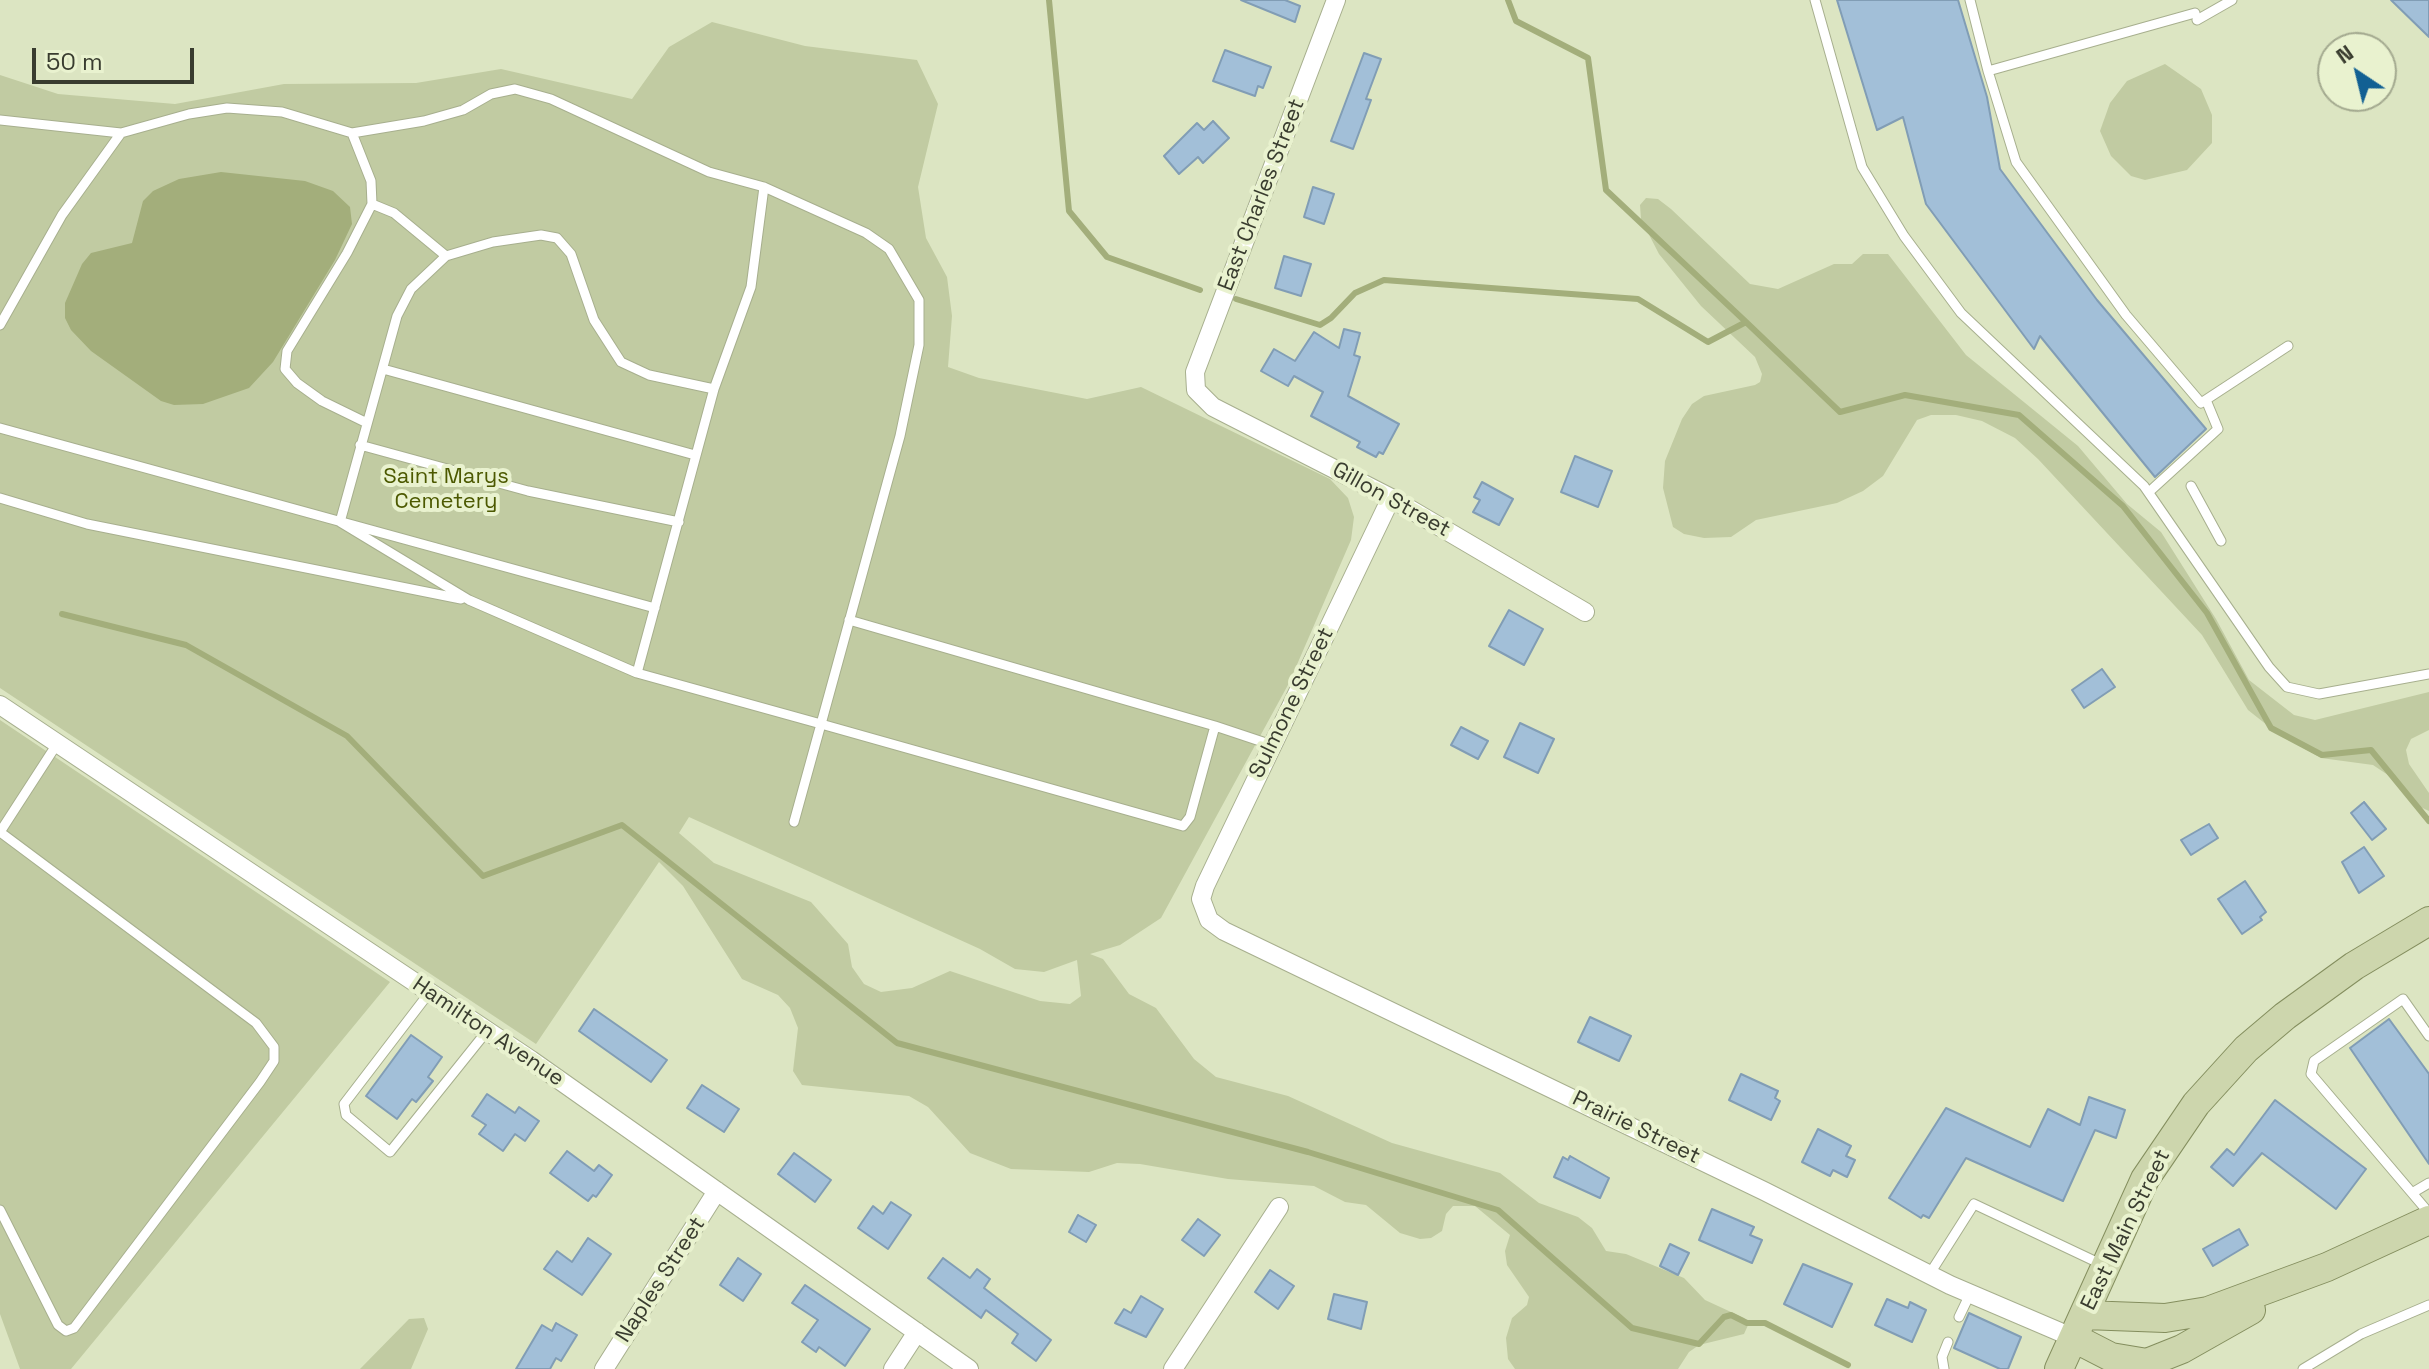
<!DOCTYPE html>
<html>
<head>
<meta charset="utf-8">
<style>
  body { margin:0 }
  #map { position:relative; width:2429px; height:1369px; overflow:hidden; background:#dce5c2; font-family:"Space Grotesk",sans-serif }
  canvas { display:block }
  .north { position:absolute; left:2317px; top:32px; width:80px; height:80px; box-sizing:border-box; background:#e9f2cf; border:2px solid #a3a98f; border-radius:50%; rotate:325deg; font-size:22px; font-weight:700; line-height:32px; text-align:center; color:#393c2f }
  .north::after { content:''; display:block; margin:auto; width:28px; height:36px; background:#126093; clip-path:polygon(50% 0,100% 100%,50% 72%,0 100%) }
  .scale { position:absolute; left:32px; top:48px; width:162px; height:36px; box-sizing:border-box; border:4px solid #393c2f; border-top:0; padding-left:10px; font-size:24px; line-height:28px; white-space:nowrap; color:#393c2f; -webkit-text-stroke:6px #e9f2cf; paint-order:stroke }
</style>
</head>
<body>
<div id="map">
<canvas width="2429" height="1369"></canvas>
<div class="north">N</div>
<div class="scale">50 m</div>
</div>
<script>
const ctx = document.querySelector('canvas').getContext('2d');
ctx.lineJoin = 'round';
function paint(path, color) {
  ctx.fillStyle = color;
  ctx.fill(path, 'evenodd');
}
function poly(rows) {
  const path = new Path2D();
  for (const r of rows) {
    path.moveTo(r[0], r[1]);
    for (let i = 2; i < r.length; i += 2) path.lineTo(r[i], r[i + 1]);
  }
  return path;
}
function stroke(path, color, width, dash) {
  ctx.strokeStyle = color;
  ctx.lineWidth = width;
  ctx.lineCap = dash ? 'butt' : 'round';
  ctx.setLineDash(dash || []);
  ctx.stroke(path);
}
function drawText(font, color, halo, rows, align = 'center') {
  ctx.font = font + ' "Space Grotesk",sans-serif';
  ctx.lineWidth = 8;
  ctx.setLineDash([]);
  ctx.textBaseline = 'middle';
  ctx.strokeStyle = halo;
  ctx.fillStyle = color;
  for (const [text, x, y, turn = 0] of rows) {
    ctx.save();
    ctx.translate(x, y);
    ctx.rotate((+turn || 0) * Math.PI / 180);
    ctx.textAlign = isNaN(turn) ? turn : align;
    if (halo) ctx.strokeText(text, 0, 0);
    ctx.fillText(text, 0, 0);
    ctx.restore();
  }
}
paint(poly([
  [712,22,805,46,917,60,938,104,918,187,926,238,947,277,952,316,948,367,979,378,1087,399,1141,387,1330,479,1348,498,1354,517,1351,540,1289,683,1161,918,1120,945,1090,954,1103,959,1129,994,1156,1008,1194,1059,1216,1077,1288,1096,1392,1143,1500,1173,1539,1203,1578,1217,1592,1228,1606,1251,1626,1254,1684,1278,1705,1300,1744,1318,1749,1323,1744,1334,1699,1345,1689,1352,1678,1369,1515,1369,1508,1359,1506,1338,1512,1318,1527,1305,1529,1297,1507,1265,1505,1251,1510,1235,1475,1206,1453,1206,1446,1214,1442,1231,1431,1238,1420,1239,1400,1233,1366,1205,1345,1202,1314,1186,1228,1179,1140,1164,1117,1163,1089,1172,1011,1169,970,1153,928,1107,909,1096,802,1085,793,1071,798,1028,790,1008,778,995,742,979,683,886,659,862,536,1044,0,688,0,75,58,94,175,104,284,84,416,83,501,69,632,99,669,47],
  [689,817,980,949,1015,969,1044,972,1077,960,1081,996,1070,1004,1040,1001,950,971,912,988,881,992,864,984,852,967,848,944,811,902,714,863,679,833],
  [2165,64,2201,89,2212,115,2212,143,2187,170,2145,180,2131,176,2111,156,2100,131,2110,103,2127,81],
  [1646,198,1658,199,1671,209,1750,284,1778,289,1834,264,1852,264,1863,254,1888,254,1966,355,2078,446,2127,504,2161,532,2216,619,2249,680,2294,715,2315,720,2429,692,2429,730,2411,739,2406,750,2409,764,2429,793,2429,811,2416,805,2391,777,2373,765,2321,758,2277,733,2248,710,2202,635,2038,459,2015,438,1982,421,1956,415,1931,415,1917,420,1883,476,1863,491,1837,503,1756,520,1731,537,1704,538,1684,534,1673,527,1663,488,1665,461,1682,419,1692,404,1704,396,1755,385,1760,382,1762,374,1755,357,1701,306,1659,254,1641,219,1640,205],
  [0,720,390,982,71,1369,20,1369,0,1314],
  [424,1318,428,1329,411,1369,360,1369,409,1319]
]), '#c1cba2');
paint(poly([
  [221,172,305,181,333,191,350,207,352,224,335,260,273,362,249,388,203,404,174,405,161,401,91,351,71,330,65,318,65,303,82,264,91,253,132,243,143,201,153,191,179,179]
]), '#a3ae7b');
stroke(poly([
  [1049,0,1069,211,1107,257,1200,290],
  [1508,0,1516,21,1588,58,1606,190,1746,322],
  [1236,299,1320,325,1331,318,1355,293,1384,280,1638,299,1708,342,1746,322,1840,412,1905,395,2019,415,2123,506,2207,613,2271,728,2322,755,2371,750,2429,821],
  [62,614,186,645,347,736,483,876,622,825,897,1043,1308,1152,1498,1210,1632,1328,1699,1344,1724,1317,1731,1315,1747,1323,1765,1323,1848,1365]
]), '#a3ae7b', 6);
const building = poly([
  [1241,0,1285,0,1300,6,1295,22,1241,0],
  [1837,0,1958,0,1987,97,2000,169,2097,300,2206,429,2155,477,2040,336,2034,349,1926,204,1903,117,1877,130,1837,0],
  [2391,0,2429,0,2429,37,2391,0],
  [1225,50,1271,67,1263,88,1258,86,1255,96,1213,81,1225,50],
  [1364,53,1381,59,1366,99,1371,100,1353,149,1331,141,1364,53],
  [1213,121,1229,138,1203,163,1198,157,1179,174,1164,156,1197,123,1204,130,1213,121],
  [1313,187,1334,194,1324,224,1304,217,1313,187],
  [1284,256,1311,264,1301,296,1275,288,1284,256],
  [1344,329,1360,333,1354,355,1360,357,1348,396,1399,424,1383,454,1379,452,1376,457,1357,447,1360,442,1311,416,1323,392,1294,376,1288,386,1261,371,1274,349,1295,361,1314,332,1339,348,1344,329],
  [1575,456,1612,471,1598,507,1561,492,1575,456],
  [1482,482,1513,499,1499,525,1473,512,1480,500,1474,497,1482,482],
  [1509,610,1543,629,1524,665,1489,646,1509,610],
  [2102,669,2115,687,2084,708,2072,690,2102,669],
  [1520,723,1554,739,1538,773,1504,757,1520,723],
  [1461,727,1488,741,1478,759,1451,745,1461,727],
  [2364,802,2386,829,2372,840,2351,813,2364,802],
  [2209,824,2218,838,2191,855,2181,840,2209,824],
  [2364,847,2384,876,2359,893,2342,862,2364,847],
  [2245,881,2266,912,2260,917,2262,920,2242,934,2218,899,2245,881],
  [594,1009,667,1060,651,1082,579,1031,594,1009],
  [1590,1017,1631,1036,1619,1061,1578,1042,1590,1017],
  [2389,1019,2429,1074,2429,1164,2350,1048,2389,1019],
  [411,1035,442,1057,428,1077,433,1081,416,1102,412,1099,397,1119,366,1096,411,1035],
  [1741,1074,1778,1091,1775,1098,1780,1101,1771,1120,1729,1100,1741,1074],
  [702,1085,739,1109,724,1132,687,1108,702,1085],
  [487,1094,515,1113,519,1107,539,1121,525,1141,515,1134,503,1151,479,1134,486,1125,472,1116,487,1094],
  [2089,1097,2125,1110,2116,1138,2095,1130,2063,1201,1966,1158,1929,1218,1923,1215,1921,1218,1889,1198,1946,1108,2030,1147,2048,1109,2080,1125,2089,1097],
  [2275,1100,2366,1169,2336,1209,2262,1153,2233,1186,2211,1167,2227,1149,2234,1155,2275,1100],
  [1818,1129,1851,1146,1846,1156,1855,1160,1847,1177,1833,1170,1830,1176,1802,1162,1818,1129],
  [567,1151,594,1171,599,1165,612,1175,596,1197,593,1195,588,1201,550,1173,567,1151],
  [794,1153,831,1180,815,1202,778,1174,794,1153],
  [1570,1156,1609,1178,1600,1198,1554,1177,1563,1157,1568,1160,1570,1156],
  [891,1202,911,1215,888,1249,858,1228,873,1206,883,1214,891,1202],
  [1712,1209,1754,1227,1750,1235,1762,1240,1752,1263,1699,1240,1712,1209],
  [1078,1215,1096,1225,1086,1242,1069,1232,1078,1215],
  [1198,1219,1220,1235,1204,1256,1182,1240,1198,1219],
  [2239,1229,2248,1245,2213,1266,2203,1249,2239,1229],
  [588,1238,611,1254,582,1295,544,1269,557,1251,572,1262,588,1238],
  [1670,1244,1689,1253,1678,1275,1660,1266,1670,1244],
  [738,1258,761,1274,743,1301,720,1285,738,1258],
  [943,1258,970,1278,977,1269,990,1279,984,1288,1051,1340,1036,1361,1012,1343,1018,1334,986,1310,981,1318,928,1278,943,1258],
  [1803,1264,1852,1284,1832,1327,1784,1304,1803,1264],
  [1270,1270,1294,1286,1278,1309,1255,1292,1270,1270],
  [805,1285,870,1329,845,1366,819,1347,816,1352,802,1342,818,1320,792,1303,805,1285],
  [1334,1294,1367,1302,1361,1329,1328,1319,1334,1294],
  [1141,1296,1163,1309,1146,1337,1115,1323,1124,1309,1131,1313,1141,1296],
  [1887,1299,1908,1308,1910,1302,1926,1310,1912,1342,1875,1325,1887,1299],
  [1969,1313,2021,1337,2008,1369,2000,1369,1954,1348,1969,1313],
  [556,1323,577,1335,561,1361,556,1358,550,1369,516,1369,542,1325,552,1331,556,1323]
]);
paint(building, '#a2bfd8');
stroke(building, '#819db5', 2);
const service = poly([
  [1815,0,1862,167,1904,236,1961,313,2144,486,2269,667,2287,687,2319,694,2429,674],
  [1970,0,1988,71,2195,13],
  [2197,20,2232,0],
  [1988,71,2016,162,2126,315,2201,403,2288,346],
  [0,120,121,133],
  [352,133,424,121,463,110,491,94,515,89,551,99,709,172,764,187,866,233,889,249,919,300,919,345,900,436,821,724,637,673,469,600,340,522,397,316,411,289,446,256],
  [372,204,394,213,446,256,493,242,541,235,557,238,571,254,594,320,621,362,649,375,714,389],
  [0,325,62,215,121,133,189,114,227,108,282,112,352,133,371,181,372,204,347,253,287,351,285,369,297,383,322,401,365,422],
  [383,369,695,455],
  [0,428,655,608],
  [360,445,528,491,679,522],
  [2191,486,2221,541],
  [2149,492,2218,429,2206,400],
  [0,498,87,524,461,599],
  [637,673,714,389,751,287,764,187],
  [1215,726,1272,745],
  [794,822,821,724,1183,826,1190,817,1215,726,849,620],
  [0,832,57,744],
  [429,993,344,1104,346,1115,390,1152,487,1031],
  [2429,1036,2403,999,2314,1061,2311,1074,2429,1213],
  [2412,1193,2429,1183],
  [0,1210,58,1325,66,1331,74,1328,260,1082,274,1061,274,1047,256,1023,0,832],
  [1929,1275,1974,1204,2103,1265],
  [1959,1317,1970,1294],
  [1944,1369,1942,1357,1948,1342],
  [2303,1369,2361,1334,2429,1305]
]);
const minor = poly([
  [1336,0,1195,372,1196,390,1213,407,1391,498,1585,612],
  [1391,498,1205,886,1201,899,1209,920,1224,931,1764,1191,1950,1285,2074,1338],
  [0,705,531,1060,969,1369],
  [604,1369,717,1191],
  [893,1369,917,1332],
  [1173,1369,1279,1207]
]);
const primary = poly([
  [2085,1315,2165,1318,2208,1311,2327,1267,2429,1220],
  [2074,1338,2111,1357,2147,1363,2182,1349,2251,1310],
  [2059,1369,2145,1179,2196,1104,2246,1049,2285,1016,2354,966,2429,921]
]);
stroke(service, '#a7af8e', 11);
stroke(minor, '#a7af8e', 20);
stroke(primary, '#848e5e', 30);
stroke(service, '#fff', 9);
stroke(minor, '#fff', 18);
stroke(primary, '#cdd6ad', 28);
drawText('22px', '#393c2f', '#e9f2cf', [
  ["East Charles Street",1262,195,-69],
  ["Gillon Street",1391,500,29],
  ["Sulmone Street",1292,703,-64],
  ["Hamilton Avenue",488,1032,34],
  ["Prairie Street",1636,1128,26],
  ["East Main Street",2126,1230,-64],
  ["Naples Street",661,1280,-57]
]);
drawText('22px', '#4c5901', '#e9f2cf', [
  ["Saint Marys",446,477],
  ["Cemetery",446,502]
]);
</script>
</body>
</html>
